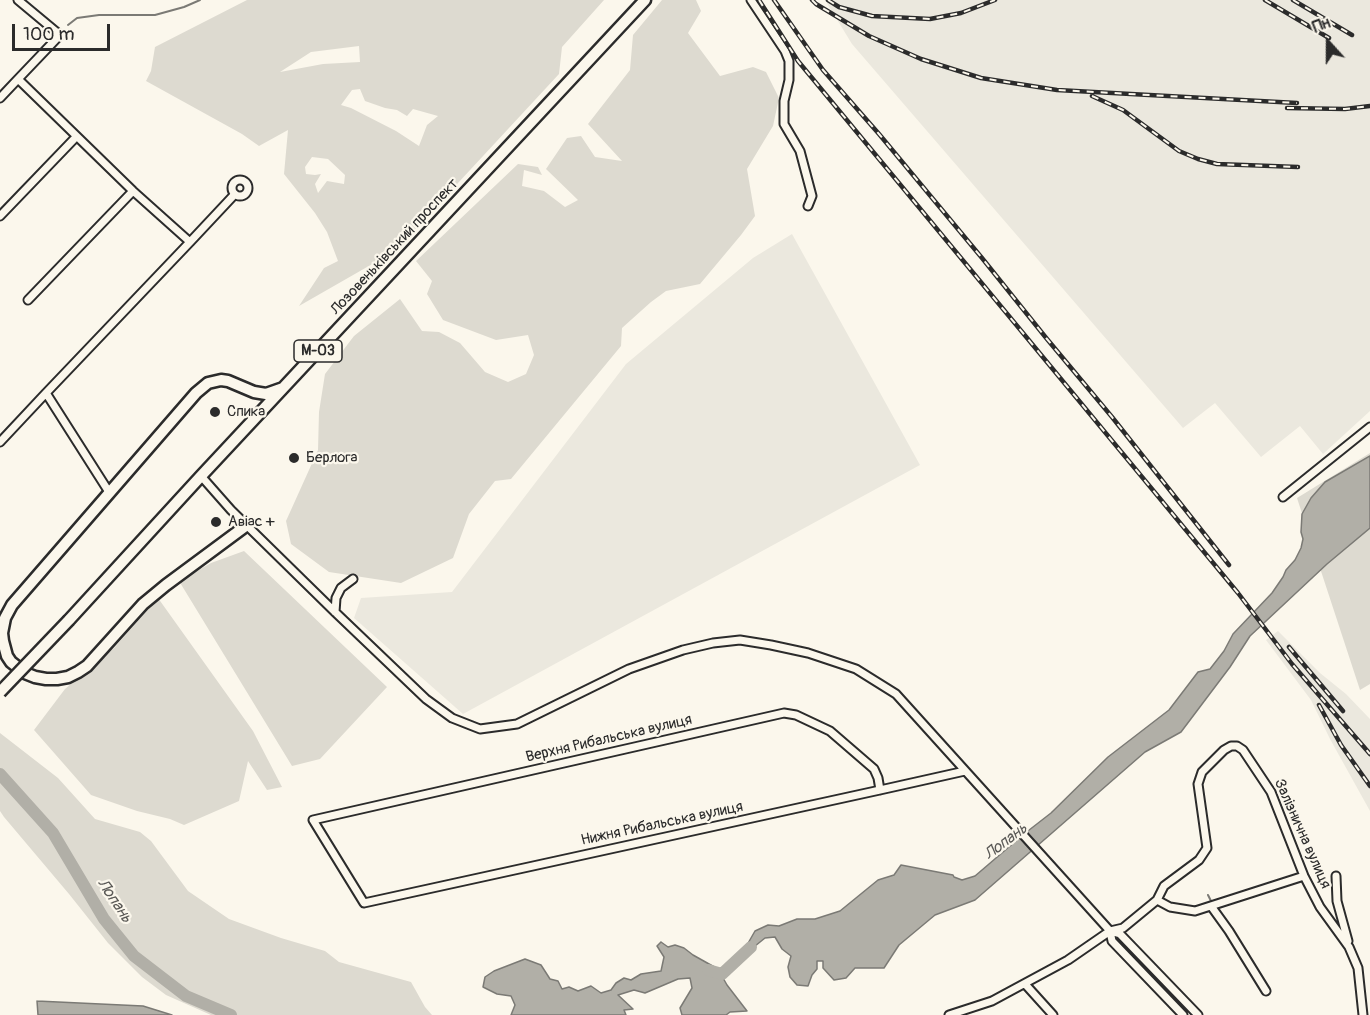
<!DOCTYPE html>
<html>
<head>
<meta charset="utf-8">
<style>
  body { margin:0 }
  #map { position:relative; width:1370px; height:1015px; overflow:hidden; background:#fbf7ec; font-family:Pangolin,sans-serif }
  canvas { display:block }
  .north { position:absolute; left:1298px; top:12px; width:60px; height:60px; -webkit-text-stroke:4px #fbf7ec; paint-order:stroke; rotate:339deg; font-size:16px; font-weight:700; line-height:24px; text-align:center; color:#2b2b2b }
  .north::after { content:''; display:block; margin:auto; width:21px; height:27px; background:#2b2b2b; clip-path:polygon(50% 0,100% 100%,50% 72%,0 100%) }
  .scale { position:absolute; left:12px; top:24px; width:98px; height:27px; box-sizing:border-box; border:3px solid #2b2b2b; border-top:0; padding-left:8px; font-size:18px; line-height:21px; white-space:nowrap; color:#2b2b2b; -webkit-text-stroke:4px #fbf7ec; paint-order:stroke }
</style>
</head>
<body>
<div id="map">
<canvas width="1370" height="1015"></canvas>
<div class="north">Пн</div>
<div class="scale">100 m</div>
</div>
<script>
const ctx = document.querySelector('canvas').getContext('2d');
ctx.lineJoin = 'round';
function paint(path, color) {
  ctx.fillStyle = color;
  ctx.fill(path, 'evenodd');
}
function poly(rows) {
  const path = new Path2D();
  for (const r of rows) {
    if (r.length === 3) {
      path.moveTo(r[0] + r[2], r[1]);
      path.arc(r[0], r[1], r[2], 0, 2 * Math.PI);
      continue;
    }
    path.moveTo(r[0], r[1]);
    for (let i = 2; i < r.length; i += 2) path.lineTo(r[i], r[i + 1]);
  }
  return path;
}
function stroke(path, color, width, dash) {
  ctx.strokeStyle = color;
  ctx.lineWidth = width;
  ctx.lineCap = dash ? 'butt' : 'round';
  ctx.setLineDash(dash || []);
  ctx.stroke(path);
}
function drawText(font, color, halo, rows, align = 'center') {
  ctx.font = font + ' Pangolin,sans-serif';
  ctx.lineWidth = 4.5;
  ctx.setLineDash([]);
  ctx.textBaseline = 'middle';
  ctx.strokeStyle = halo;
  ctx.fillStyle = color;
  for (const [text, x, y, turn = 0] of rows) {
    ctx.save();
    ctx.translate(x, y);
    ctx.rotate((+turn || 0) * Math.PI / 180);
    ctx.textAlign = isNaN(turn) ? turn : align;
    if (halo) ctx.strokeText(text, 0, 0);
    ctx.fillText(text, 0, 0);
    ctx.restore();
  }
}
paint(poly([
  [825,0,1370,0,1370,411,1323,454,1300,426,1261,457,1215,403,1183,428,852,44],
  [792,234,920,465,463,714,354,618,361,598,452,592,626,364,753,258],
  [1278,631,1320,673,1346,694,1370,719,1370,811,1330,739,1311,700,1266,640]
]), '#ebe8de');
paint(poly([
  [247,0,604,0,562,47,559,74,395,251,299,306,324,268,338,261,327,232,315,213,284,174,288,130,259,146,242,134,146,81,151,71,155,47],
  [359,46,360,62,323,64,280,72,311,52],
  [360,89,365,101,385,108,397,110,407,116,413,109,438,116,427,125,419,146,396,131,351,108,341,105,352,90],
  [312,157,328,159,345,175,344,184,327,181,318,193,315,184,321,174,315,175,306,174,305,167],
  [662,0,696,0,701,11,688,33,720,76,753,67,766,72,779,98,773,126,747,169,755,216,741,235,700,284,666,291,651,302,622,328,621,346,511,479,495,481,469,514,453,558,401,583,329,572,291,544,286,521,318,450,319,412,325,374,354,336,400,299,422,331,439,332,460,343,485,372,508,382,526,374,534,355,528,335,496,340,443,320,427,294,432,281,416,261,518,164,538,167,542,175,524,170,522,186,544,191,565,207,578,200,546,169,567,138,581,136,595,157,622,161,588,124,630,70,633,35],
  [1370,453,1370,684,1360,690,1297,498],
  [244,551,387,687,320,759,292,766,179,581,211,563],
  [158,598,253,731,282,787,267,790,248,761,239,801,184,825,170,819,137,811,91,795,34,730,65,689,114,648],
  [0,733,58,778,95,819,140,832,151,841,188,891,229,919,281,938,325,951,339,962,411,982,425,1007,432,1015,211,1015,166,995,142,977,108,943,69,894,4,817,0,811]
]), '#dddad0');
const water = poly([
  [1370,456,1370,528,1327,564,1250,636,1230,667,1181,732,1145,752,975,900,935,915,899,945,884,968,855,968,846,978,834,980,823,968,823,961,817,961,817,969,812,975,808,986,797,985,790,977,788,967,791,956,782,949,775,937,765,938,739,959,755,931,768,925,779,926,797,919,815,919,840,911,878,880,894,875,901,865,953,875,954,877,962,880,975,876,1024,834,1051,813,1108,757,1169,710,1198,672,1210,669,1224,651,1233,634,1272,593,1283,577,1286,570,1295,560,1301,548,1303,539,1301,532,1302,514,1311,498,1325,482,1370,456],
  [661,942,668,947,675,945,684,948,693,955,718,969,727,985,747,1011,730,1012,726,1015,682,1015,680,1008,692,988,690,978,678,979,645,993,634,990,618,995,633,1009,624,1010,626,1015,511,1015,515,1005,511,996,497,994,483,987,485,977,494,971,525,959,541,965,550,979,558,981,562,989,569,987,578,991,591,986,601,993,611,990,616,983,624,978,631,980,641,974,661,971,664,957,657,946,661,942],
  [37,1001,143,1006,172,1015,38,1015,37,1001]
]);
paint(water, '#b1afa7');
stroke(water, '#7b7a75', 1.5);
stroke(poly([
  [68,25,77,18,99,15,155,15,184,7,200,0],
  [1208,895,1212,903]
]), '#7b7a75', 2);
stroke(poly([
  [0,774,53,833,104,919,134,956,186,996,231,1015],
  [708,970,722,974,751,947]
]), '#b1afa7', 12);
const minor = poly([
  [18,0,60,35,18,79,133,191,190,242,46,393,109,492],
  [751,0,785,51,789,61,789,80,784,101,784,124,800,151,812,196,808,206],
  [0,98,18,79],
  [240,188,8],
  [0,216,76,137],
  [190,242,235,194],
  [28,300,133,191],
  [0,442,46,393],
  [201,476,231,510,335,612,426,699,452,718,480,729,517,724,629,669,683,650,713,643,740,640,771,645,808,653,856,669,896,694,1110,931,1120,934,1198,1015],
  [1283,497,1370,427],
  [335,612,336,598,341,588,353,579],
  [880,790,878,778,874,769,830,731,796,715,784,713,313,820,364,903,880,790,965,771],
  [1336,876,1337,901,1348,941],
  [1157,900,1170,907,1195,911,1304,876],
  [1211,906,1229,931,1266,991],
  [1110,931,1112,941,1183,1015],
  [1025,984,1053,1015],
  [949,1015,992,1001,1068,960,1110,931,1123,928,1157,900,1164,886,1199,860,1207,848,1198,784,1202,772,1224,750,1231,746,1237,746,1243,750,1271,792,1304,876,1320,907,1349,947,1358,968,1363,1015]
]);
const highway = poly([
  [247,525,166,585,143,604,87,666,78,672,68,677,57,679,46,679,35,677,25,673,11,662,7,656,3,641,2,633,5,618,12,605,196,393,208,383,221,380,228,381,254,392,266,394,283,388],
  [69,620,201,476,645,0]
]);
stroke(minor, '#2b2b2b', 11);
stroke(highway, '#2b2b2b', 15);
stroke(minor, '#fbf7ec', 7);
stroke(highway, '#fbf7ec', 10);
const rail = poly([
  [759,0,798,61,1238,593,1292,664,1370,754],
  [774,0,823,70,879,134,982,258,1047,339,1112,417,1229,565],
  [812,0,816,4,869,36,921,59,981,78,1057,90,1297,103],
  [828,0,839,7,872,16,930,19,961,13,995,0],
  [1265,0,1329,38],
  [1293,0,1352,35],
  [1092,96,1123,110,1179,151,1198,159,1217,164,1298,167],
  [1287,108,1345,109,1370,106],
  [1289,647,1343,711],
  [1319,705,1341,745,1370,786]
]);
stroke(rail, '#2b2b2b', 4.5);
stroke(rail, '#fbf7ec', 2, [7]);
const highwayBridge = poly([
  [0,692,69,620]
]);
stroke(highwayBridge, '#2b2b2b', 15, []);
stroke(highwayBridge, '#fbf7ec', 10);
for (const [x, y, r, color] of [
  [215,412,6,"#2b2b2b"],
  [294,458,6,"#2b2b2b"],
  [216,522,6,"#2b2b2b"]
]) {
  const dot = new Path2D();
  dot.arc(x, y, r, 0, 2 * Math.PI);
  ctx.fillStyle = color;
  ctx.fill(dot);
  stroke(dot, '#fbf7ec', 2);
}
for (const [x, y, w] of [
  [318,351,48]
]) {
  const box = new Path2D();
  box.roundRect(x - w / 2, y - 11, w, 22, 4.5);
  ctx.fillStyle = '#fbf7ec';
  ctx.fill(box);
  stroke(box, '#2b2b2b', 1.5);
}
drawText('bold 14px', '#2b2b2b', null, [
  ["М-03",318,351]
]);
drawText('15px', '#2b2b2b', '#fbf7ec', [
  ["Лозовеньківський проспект",395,247,-47],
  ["Верхня Рибальська вулиця",609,739,-13],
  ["Нижня Рибальська вулиця",662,824,-12],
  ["Залізнична вулиця",1302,834,66]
]);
drawText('15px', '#2b2b2b', '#fbf7ec', [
  ["Спика",227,412],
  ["Берлога",306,458],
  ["Авiас +",228,522]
], 'left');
drawText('italic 16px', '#5a5956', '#fbf7ec', [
  ["Лопань",1006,842,-37],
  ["Лопань",114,901,56]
]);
</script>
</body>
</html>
